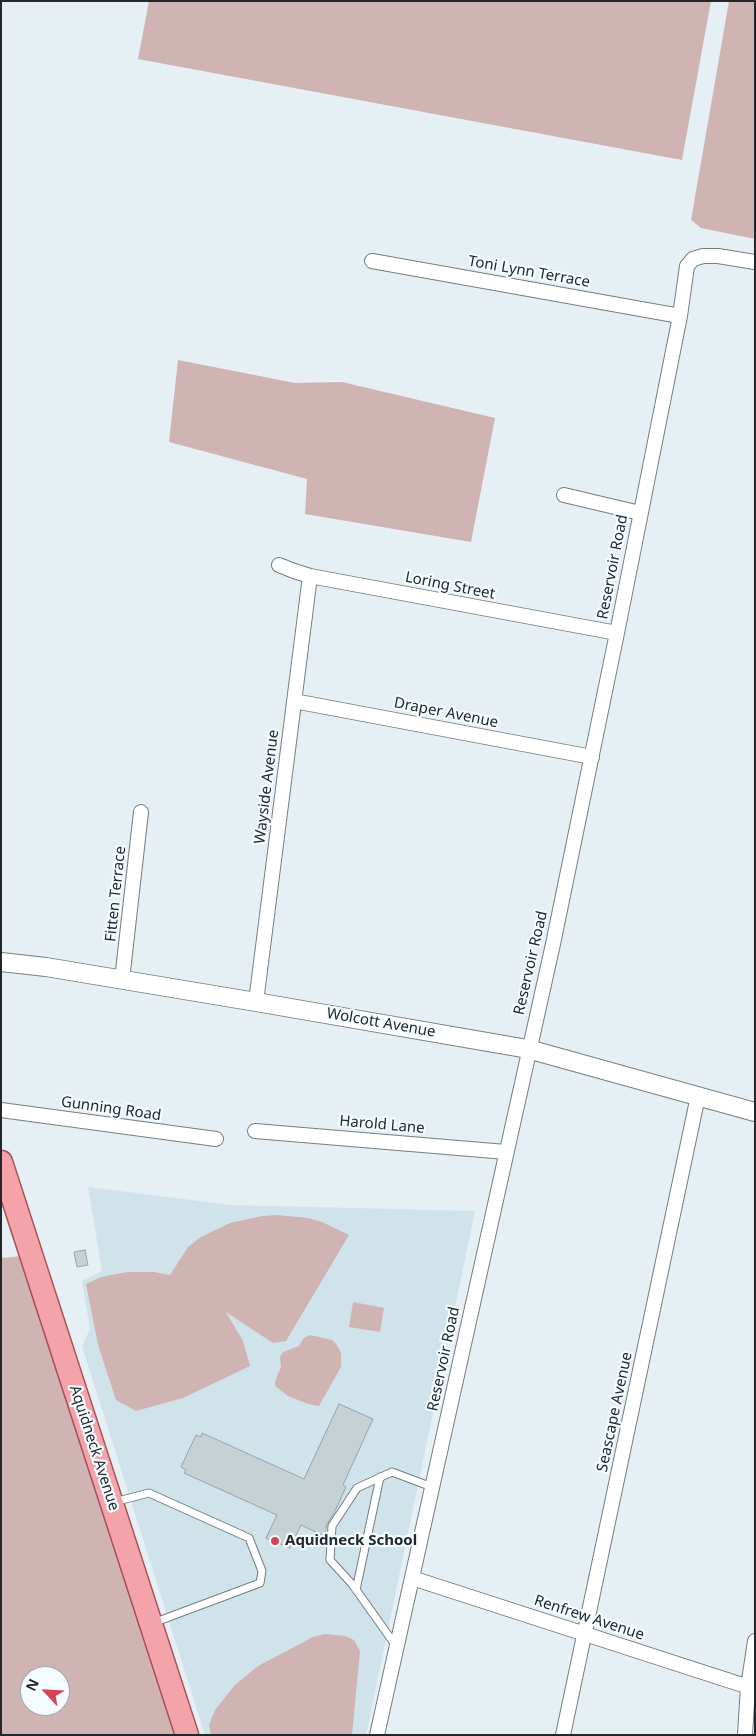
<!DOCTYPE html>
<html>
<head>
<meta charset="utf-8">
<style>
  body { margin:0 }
  #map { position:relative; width:756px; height:1736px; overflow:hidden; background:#e5eff4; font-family:"Noto Sans",sans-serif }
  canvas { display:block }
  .frame { position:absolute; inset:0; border:2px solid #232729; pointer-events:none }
  .north { position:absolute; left:20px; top:1666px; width:50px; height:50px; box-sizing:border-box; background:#f5fcff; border:1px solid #a1a7a9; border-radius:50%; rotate:295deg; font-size:14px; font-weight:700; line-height:20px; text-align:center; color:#232729 }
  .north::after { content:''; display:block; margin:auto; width:18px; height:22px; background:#d44454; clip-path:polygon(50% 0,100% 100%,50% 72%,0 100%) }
</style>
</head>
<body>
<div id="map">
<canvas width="756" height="1736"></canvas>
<div class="frame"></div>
<div class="north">N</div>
</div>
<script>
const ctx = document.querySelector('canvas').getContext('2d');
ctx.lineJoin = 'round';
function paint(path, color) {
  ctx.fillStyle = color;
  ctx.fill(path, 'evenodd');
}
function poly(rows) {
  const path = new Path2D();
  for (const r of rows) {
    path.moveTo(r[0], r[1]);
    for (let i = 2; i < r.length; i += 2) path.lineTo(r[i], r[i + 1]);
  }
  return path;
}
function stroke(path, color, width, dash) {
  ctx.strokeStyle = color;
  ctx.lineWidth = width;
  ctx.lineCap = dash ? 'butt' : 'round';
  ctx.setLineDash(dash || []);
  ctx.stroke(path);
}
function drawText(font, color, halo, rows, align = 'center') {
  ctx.font = font + ' "Noto Sans",sans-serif';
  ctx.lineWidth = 4.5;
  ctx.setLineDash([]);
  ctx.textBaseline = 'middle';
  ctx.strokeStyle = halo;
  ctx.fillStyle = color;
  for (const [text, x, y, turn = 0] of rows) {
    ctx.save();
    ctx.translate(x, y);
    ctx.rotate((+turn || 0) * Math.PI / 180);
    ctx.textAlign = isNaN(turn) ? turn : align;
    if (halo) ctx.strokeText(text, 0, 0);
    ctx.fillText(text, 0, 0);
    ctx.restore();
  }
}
paint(poly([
  [88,1187,231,1205,475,1211,366,1735,205,1735,82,1346,90,1329,82,1281,102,1271]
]), '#d0e3eb');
paint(poly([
  [149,1,711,1,682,160,138,59],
  [729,1,755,1,755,239,701,228,691,220],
  [178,360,295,383,342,382,495,418,471,542,305,514,307,479,169,442],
  [277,1215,308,1218,322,1222,349,1235,286,1341,273,1343,226,1312,243,1341,250,1366,183,1398,136,1411,116,1400,98,1345,86,1284,101,1277,127,1272,154,1272,170,1275,188,1247,201,1237,230,1223,262,1216],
  [22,1256,177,1735,1,1735,1,1258],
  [30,1676,60,1676,60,1706,30,1706],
  [353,1302,384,1308,380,1332,349,1327],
  [310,1335,332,1340,337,1345,341,1353,341,1367,319,1406,308,1404,288,1396,275,1386,275,1382,281,1367,280,1357,283,1352,299,1346,304,1338],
  [325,1634,345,1636,354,1640,360,1651,352,1735,211,1735,209,1725,215,1710,235,1685,258,1666,313,1637]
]), '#d0b4b4');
const building = poly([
  [85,1250,88,1265,77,1267,74,1252,85,1250],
  [339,1404,373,1419,343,1485,346,1487,334,1513,327,1524,324,1536,301,1525,290,1548,266,1538,277,1515,184,1473,186,1470,181,1467,196,1435,201,1437,202,1433,304,1479,339,1404]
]);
paint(building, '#c6d1d5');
stroke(building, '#99a3a8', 1);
const service = poly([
  [114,1502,149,1493,249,1538,262,1571,260,1583,153,1623],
  [356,1590,380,1477],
  [396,1646,352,1584,330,1560,332,1526,357,1488,392,1472,432,1487]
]);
const minor = poly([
  [372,261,680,316],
  [564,495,640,513],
  [279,565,294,571,310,576,617,633],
  [294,701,592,757],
  [122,980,141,812],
  [256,1002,310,576],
  [1,1110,216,1139],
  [255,1131,506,1152],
  [412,1578,755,1689],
  [377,1735,553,944,617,633,680,316,687,266,693,259,703,256,718,256,755,262],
  [563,1735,698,1096],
  [745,1735,748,1687,755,1641]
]);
const tertiary = poly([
  [1,962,46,967,256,1002,528,1049,755,1112]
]);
const primary = poly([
  [1,1162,187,1735]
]);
stroke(service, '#747e82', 9);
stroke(minor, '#747e82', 16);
stroke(tertiary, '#747e82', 20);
stroke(primary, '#a65058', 25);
stroke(service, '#fff', 7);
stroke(minor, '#fff', 14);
stroke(tertiary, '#fff', 18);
stroke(primary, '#f4a3aa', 22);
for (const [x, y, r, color] of [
  [275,1541,5,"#d44454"]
]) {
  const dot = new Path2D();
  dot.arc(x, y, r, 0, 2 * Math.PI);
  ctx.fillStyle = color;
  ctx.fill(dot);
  stroke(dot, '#f5fcff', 2);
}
drawText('15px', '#232729', '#f5fcff', [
  ["Toni Lynn Terrace",529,272,10],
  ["Reservoir Road",613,567,-79],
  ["Loring Street",450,586,11],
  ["Draper Avenue",446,713,11],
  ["Wayside Avenue",267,787,-83],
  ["Fitten Terrace",116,894,-84],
  ["Reservoir Road",531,963,-77],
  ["Wolcott Avenue",381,1023,10],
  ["Gunning Road",111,1109,8],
  ["Harold Lane",382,1125,5],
  ["Reservoir Road",444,1359,-78],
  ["Seascape Avenue",615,1412,-78],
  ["Aquidneck Avenue",94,1448,72],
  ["Renfrew Avenue",589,1618,18]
]);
drawText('bold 15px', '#232729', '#f5fcff', [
  ["Aquidneck School",285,1541]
], 'left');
</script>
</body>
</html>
